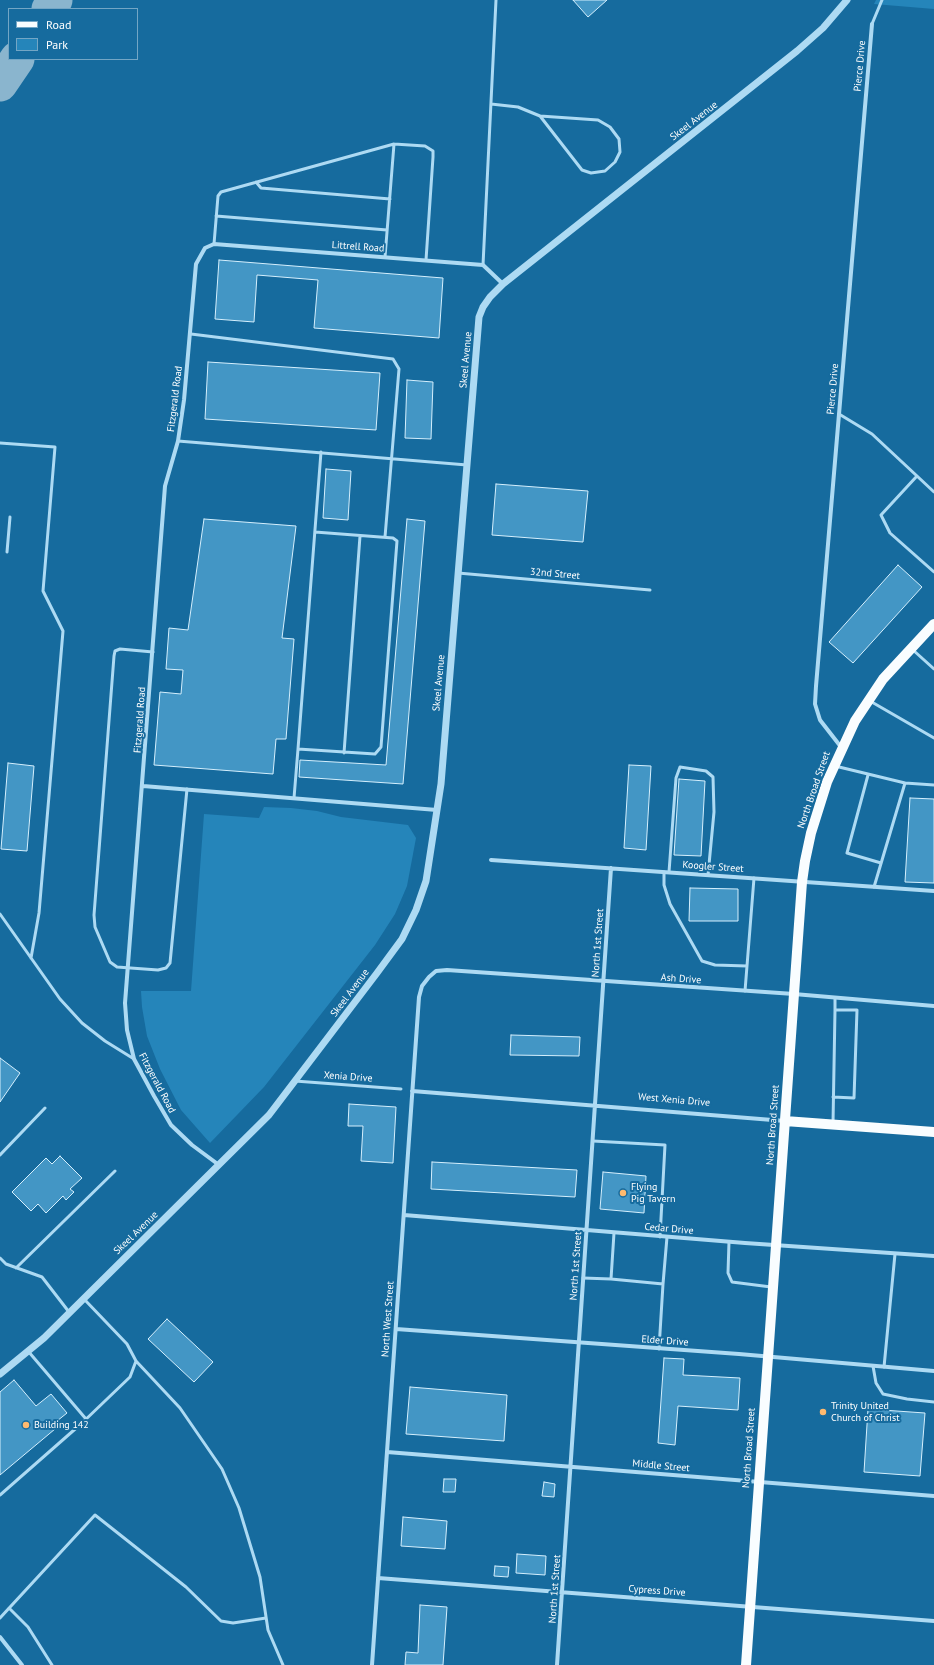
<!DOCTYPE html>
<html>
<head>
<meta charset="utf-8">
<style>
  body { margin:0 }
  #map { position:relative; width:934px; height:1665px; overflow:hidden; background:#166b9e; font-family:"PT Sans",sans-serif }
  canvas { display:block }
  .legend { position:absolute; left:8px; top:8px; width:130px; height:52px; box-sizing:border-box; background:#166b9e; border:1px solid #73a6c5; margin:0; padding:5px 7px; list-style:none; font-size:12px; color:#fff }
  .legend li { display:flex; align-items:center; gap:8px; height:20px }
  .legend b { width:20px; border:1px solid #73a6c5 }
</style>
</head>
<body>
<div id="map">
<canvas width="934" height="1665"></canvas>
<ul class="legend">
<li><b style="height:5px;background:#f9fdff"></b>Road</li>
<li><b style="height:11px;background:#2585ba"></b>Park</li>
</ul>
</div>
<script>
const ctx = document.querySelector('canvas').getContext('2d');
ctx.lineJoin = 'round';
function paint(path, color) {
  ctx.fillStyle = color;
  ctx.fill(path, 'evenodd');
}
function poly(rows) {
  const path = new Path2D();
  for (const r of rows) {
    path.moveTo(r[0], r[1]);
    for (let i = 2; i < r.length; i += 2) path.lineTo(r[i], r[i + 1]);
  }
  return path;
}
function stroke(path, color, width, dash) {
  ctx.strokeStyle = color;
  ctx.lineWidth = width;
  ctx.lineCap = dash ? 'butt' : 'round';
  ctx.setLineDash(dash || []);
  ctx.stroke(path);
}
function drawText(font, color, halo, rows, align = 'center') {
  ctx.font = font + ' "PT Sans",sans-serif';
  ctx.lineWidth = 4;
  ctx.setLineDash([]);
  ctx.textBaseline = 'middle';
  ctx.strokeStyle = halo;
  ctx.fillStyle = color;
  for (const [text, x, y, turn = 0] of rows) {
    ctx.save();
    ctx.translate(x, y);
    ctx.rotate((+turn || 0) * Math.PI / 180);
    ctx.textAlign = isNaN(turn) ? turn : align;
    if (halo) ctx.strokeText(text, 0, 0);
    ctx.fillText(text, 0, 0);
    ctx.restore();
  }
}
paint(poly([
  [876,0,934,0,934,9,874,4],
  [264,807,291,808,317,811,341,817,408,825,416,838,407,886,395,914,375,945,264,1087,210,1143,181,1110,160,1069,147,1036,142,1007,141,991,191,991,204,814,259,818]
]), '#2585ba');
stroke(poly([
  [49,9,55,0],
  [0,84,17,59]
]), '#8ab5ce', 35);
const building = poly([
  [573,0,607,0,588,17,573,0],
  [219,260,443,278,439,338,314,328,318,280,257,275,254,322,215,319,219,260],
  [208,362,380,373,376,430,205,419,208,362],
  [407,380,433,382,431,439,405,438,407,380],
  [326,469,351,471,348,520,323,518,326,469],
  [496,484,588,491,583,542,492,535,496,484],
  [204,519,296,526,282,638,294,639,286,739,276,739,273,774,154,765,160,692,181,694,183,670,166,669,169,628,188,630,204,519],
  [407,519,425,521,403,784,299,777,300,760,386,765,407,519],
  [898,565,922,587,853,663,829,642,898,565],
  [8,763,34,766,27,851,1,849,8,763],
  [629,765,651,766,646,850,624,848,629,765],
  [679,779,705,781,701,856,674,855,679,779],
  [910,798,934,799,934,883,905,882,910,798],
  [690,888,738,889,738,921,689,921,690,888],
  [511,1035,580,1037,579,1056,510,1055,511,1035],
  [0,1058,20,1073,0,1102,0,1058],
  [349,1104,396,1107,393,1163,361,1161,363,1126,348,1126,349,1104],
  [60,1156,82,1178,70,1189,74,1192,66,1200,63,1196,46,1213,38,1204,31,1211,12,1192,46,1158,52,1164,60,1156],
  [432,1162,577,1170,575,1197,431,1189,432,1162],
  [603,1172,646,1176,644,1213,600,1209,603,1172],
  [167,1319,213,1362,194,1382,148,1339,167,1319],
  [664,1358,684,1359,683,1375,740,1378,738,1410,678,1406,675,1445,658,1443,664,1358],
  [14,1380,36,1406,51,1394,67,1413,52,1425,55,1429,0,1475,0,1392,14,1380],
  [410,1387,507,1395,504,1441,406,1434,410,1387],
  [868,1409,925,1413,920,1476,864,1472,868,1409],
  [444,1479,456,1479,455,1492,443,1492,444,1479],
  [544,1482,555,1484,554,1497,542,1496,544,1482],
  [403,1517,447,1521,445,1549,401,1546,403,1517],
  [517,1554,546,1556,545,1575,516,1573,517,1554],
  [495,1566,509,1567,508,1577,494,1576,495,1566],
  [420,1605,447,1607,443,1665,405,1665,406,1652,418,1653,420,1605]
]);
paint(building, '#4396c5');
stroke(building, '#d5effd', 1);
stroke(poly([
  [872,24,882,0],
  [491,104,518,107,540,116,582,170,591,173,605,171,615,162,620,152,619,139,610,127,598,120,540,116],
  [256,182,261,188,390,199],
  [216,216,387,230],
  [214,244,218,196,221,192,394,144,425,146,433,151,433,157,426,260],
  [385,257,394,144],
  [483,265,496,0],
  [191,334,393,359,399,369,385,537],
  [839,414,872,434,917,476],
  [178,441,467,465],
  [0,443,55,447,43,591,63,631,39,913,31,958],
  [934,492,917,476,881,515,890,533,934,572],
  [315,532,393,538,397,541,381,747,375,754,298,749,321,452],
  [7,552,10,517],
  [458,573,650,590],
  [913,650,934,669],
  [153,652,120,649,115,651,114,656,94,915,95,927,110,962,117,967,158,970,166,968,170,963,187,789],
  [870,701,934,738],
  [344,753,360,536],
  [835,766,905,783,874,887],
  [868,775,847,853,881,863],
  [905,783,934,785],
  [294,798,298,749],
  [664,872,664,885,670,904,702,961,715,965,747,966],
  [669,872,676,778,680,767,706,771,713,777,714,812,708,875],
  [0,914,60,999,82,1023,105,1041,134,1059],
  [745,991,754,878],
  [835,1010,835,998],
  [295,1081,401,1089],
  [833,1123,835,1010,857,1010,854,1098,833,1097],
  [593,1141,665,1145,660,1237],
  [0,1155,45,1108],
  [729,1242,728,1273,732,1282,771,1287],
  [0,1258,6,1264,42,1277,69,1312],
  [16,1268,115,1171],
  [583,1278,611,1279,614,1233],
  [611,1279,663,1284,659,1349],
  [663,1284,667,1237],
  [28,1351,86,1419],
  [136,1361,180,1408,222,1469,239,1508,260,1577,268,1630,283,1665],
  [873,1366,876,1383,883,1394,907,1399,934,1402],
  [884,1367,895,1254],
  [0,1495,82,1423,130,1377,136,1361,127,1344,84,1299],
  [9,1608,28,1627,52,1665],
  [0,1618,95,1515,186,1587,221,1621,233,1623,266,1618]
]), '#addaf3', 3);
stroke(poly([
  [841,747,820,720,815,704,816,686,872,24],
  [143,786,437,810],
  [491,860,934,891],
  [412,1091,785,1121],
  [219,1165,192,1145,171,1125,154,1096,134,1059,127,1030,125,1003,165,486,178,441,184,400,196,264,205,248,214,244,483,265,503,284],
  [404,1215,745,1243,934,1256],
  [396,1329,739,1354,934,1371],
  [387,1452,934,1496],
  [378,1578,934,1621],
  [0,1637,22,1665],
  [372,1665,419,997,422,986,429,977,436,971,447,970,794,994,934,1006],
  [557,1665,611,868]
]), '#addaf3', 4);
stroke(poly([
  [0,1374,44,1338,269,1115,377,973,402,939,416,910,426,881,441,784,479,317,483,307,490,297,503,284,797,51,823,28,847,0]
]), '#addaf3', 7);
stroke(poly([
  [785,1121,934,1132],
  [746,1665,802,882,805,861,811,833,827,782,855,721,883,679,934,624]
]), '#f9fdff', 10);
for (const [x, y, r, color] of [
  [623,1193,4,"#ffba6f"],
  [823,1412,4,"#ffba6f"],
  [26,1425,4,"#ffba6f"]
]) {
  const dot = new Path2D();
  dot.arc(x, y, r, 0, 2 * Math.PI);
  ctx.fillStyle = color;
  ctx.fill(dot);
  stroke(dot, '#166b9e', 1.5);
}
drawText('10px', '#fff', '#166b9e', [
  ["Pierce Drive",860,66,-85],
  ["Skeel Avenue",694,121,-38],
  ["Littrell Road",358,247,4],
  ["Skeel Avenue",466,360,-85],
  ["Pierce Drive",833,389,-85],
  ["Fitzgerald Road",175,399,-83],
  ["32nd Street",555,574,5],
  ["Skeel Avenue",439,683,-85],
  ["Fitzgerald Road",140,720,-86],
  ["North Broad Street",814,790,-71],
  ["Koogler Street",713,867,4],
  ["North 1st Street",598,943,-86],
  ["Ash Drive",681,979,4],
  ["Skeel Avenue",350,993,-53],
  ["Xenia Drive",348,1077,4],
  ["Fitzgerald Road",157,1083,62],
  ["West Xenia Drive",674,1100,5],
  ["North Broad Street",773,1125,-86],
  ["Cedar Drive",669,1229,5],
  ["Skeel Avenue",136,1233,-44],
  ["North 1st Street",576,1266,-86],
  ["North West Street",388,1319,-86],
  ["Elder Drive",665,1341,4],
  ["North Broad Street",749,1448,-86],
  ["Middle Street",661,1466,5],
  ["North 1st Street",555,1589,-86],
  ["Cypress Drive",657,1591,4]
]);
drawText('10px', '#fff', '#166b9e', [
  ["Flying",631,1187],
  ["Pig Tavern",631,1199],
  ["Trinity United",831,1406],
  ["Church of Christ",831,1418],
  ["Building 142",34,1425]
], 'left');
</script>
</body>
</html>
